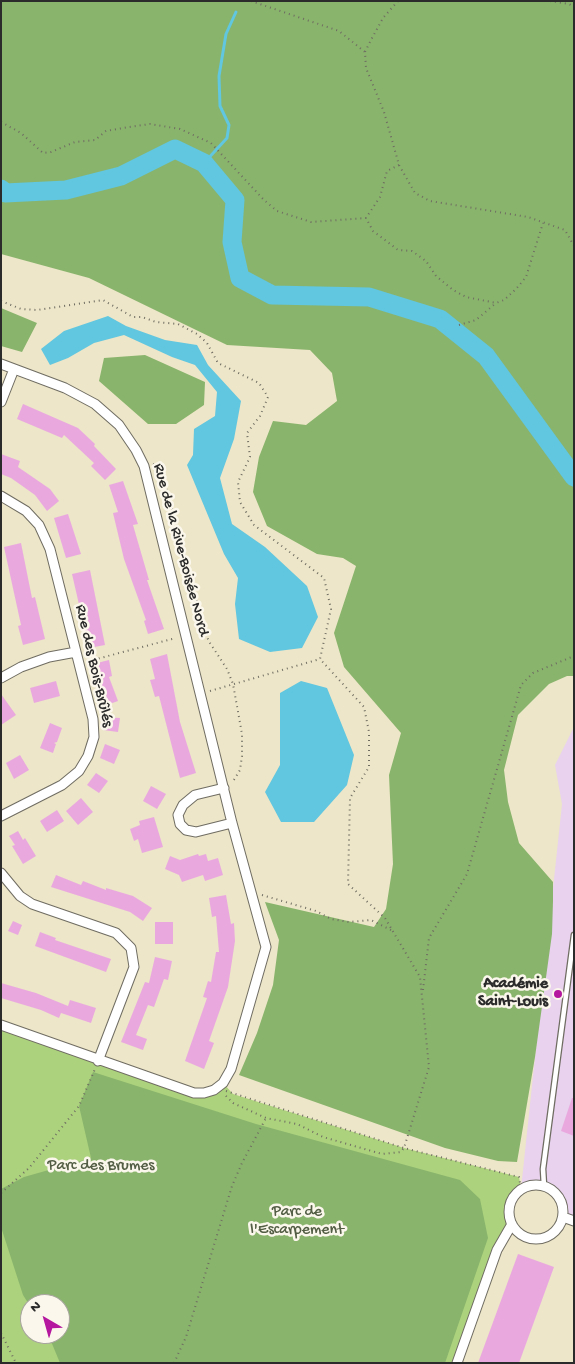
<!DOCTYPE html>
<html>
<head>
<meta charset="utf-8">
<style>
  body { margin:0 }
  #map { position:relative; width:575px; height:1364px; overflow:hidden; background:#ede6c8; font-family:"Gochi Hand",sans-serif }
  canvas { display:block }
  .frame { position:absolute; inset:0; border:2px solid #2b2b2b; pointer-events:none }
  .north { position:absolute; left:20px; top:1294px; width:50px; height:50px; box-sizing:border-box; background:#fbf7ec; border:1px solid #a8a59f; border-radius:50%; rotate:322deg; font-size:14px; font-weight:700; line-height:20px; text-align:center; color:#2b2b2b }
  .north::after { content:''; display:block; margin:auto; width:18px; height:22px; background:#b5179e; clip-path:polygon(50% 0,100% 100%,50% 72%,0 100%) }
</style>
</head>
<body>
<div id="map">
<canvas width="575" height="1364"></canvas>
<div class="frame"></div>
<div class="north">N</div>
</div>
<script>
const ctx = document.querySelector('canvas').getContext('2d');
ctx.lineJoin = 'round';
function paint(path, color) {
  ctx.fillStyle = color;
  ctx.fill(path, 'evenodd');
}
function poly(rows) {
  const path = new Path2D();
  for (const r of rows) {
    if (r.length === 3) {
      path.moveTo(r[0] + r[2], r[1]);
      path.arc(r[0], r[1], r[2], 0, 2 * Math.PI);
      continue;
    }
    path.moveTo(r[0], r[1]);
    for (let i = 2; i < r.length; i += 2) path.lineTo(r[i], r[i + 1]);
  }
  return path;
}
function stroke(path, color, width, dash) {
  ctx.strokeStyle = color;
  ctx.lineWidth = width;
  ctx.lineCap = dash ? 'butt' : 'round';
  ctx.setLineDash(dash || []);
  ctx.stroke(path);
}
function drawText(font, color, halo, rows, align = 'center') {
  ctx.font = font + ' "Gochi Hand",sans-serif';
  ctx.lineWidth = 5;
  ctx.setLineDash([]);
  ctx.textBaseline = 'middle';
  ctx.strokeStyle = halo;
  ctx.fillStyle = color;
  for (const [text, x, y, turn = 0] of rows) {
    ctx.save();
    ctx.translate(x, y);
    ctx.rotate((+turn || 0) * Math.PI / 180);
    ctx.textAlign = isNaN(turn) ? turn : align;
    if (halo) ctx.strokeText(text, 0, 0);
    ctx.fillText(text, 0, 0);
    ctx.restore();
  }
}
paint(poly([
  [574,727,574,1221,563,1217,562,1204,555,1193,544,1186,533,1185,521,1189,562,804,555,765]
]), '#e8d2ee');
paint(poly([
  [1,1025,194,1093,223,1083,233,1094,404,1148,519,1177,521,1189,512,1200,509,1212,512,1224,457,1363,1,1363],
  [30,1304,60,1304,60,1334,30,1334]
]), '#acd27d');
paint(poly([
  [1,1,574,1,574,676,567,676,549,684,518,715,504,770,508,802,519,843,553,882,553,901,552,934,535,1057,517,1162,498,1161,445,1148,239,1075,257,1033,273,985,279,940,265,902,374,927,386,909,393,864,389,775,401,733,344,667,334,633,356,566,343,558,317,554,267,526,253,492,259,457,273,421,306,425,337,401,332,373,310,350,227,345,89,278,1,254],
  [1,308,37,323,22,352,1,346],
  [145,355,205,382,204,405,176,424,148,424,99,381,104,358],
  [93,1072,256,1124,460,1180,480,1199,488,1238,445,1363,60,1363,48,1334,60,1334,60,1304,30,1306,23,1295,1,1227,1,1189,24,1177,91,1158,79,1106]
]), '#89b46c');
paint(poly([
  [108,316,126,326,165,340,197,345,208,365,241,401,234,439,220,478,232,524,265,547,307,586,318,617,302,648,270,652,239,639,235,604,238,578,224,554,187,465,193,455,194,429,215,416,217,392,195,365,172,357,124,335,94,343,68,358,50,365,41,349,64,331],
  [301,681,327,688,354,755,347,785,314,822,281,822,265,792,280,765,280,693]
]), '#61c6df');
stroke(poly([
  [204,163,227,138,229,125,220,106,219,76,226,34,236,12]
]), '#61c6df', 3);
stroke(poly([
  [1,189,5,193,66,190,121,176,175,149,204,163,235,200,232,242,240,278,272,295,369,297,440,319,486,356,574,477]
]), '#61c6df', 19);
paint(poly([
  [23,404,78,428,95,444,94,446,116,469,105,480,91,466,94,463,64,435,62,438,17,419],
  [1,454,20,461,18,467,50,489,59,501,47,511,35,495,11,478,1,474],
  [123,481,138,524,133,525,149,580,147,580,164,629,148,634,144,621,146,620,124,559,113,513,118,512,109,485],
  [68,514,81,554,66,558,54,518],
  [21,543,32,598,35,597,45,639,23,645,18,626,21,625,4,547],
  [90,570,105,645,89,648,72,574],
  [167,654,180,722,196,773,180,778,159,696,155,697,150,680,155,679,150,659],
  [109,660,112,676,109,677,118,701,104,706,93,664],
  [56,681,60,696,34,703,30,688],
  [1,694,16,715,1,725],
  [104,717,120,718,118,732,103,730],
  [50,723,62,728,57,742,54,743,56,744,53,753,40,748],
  [105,744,120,750,114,764,100,758],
  [20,755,29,770,14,779,6,763],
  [96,773,108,781,99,793,87,785],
  [151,786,166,794,157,809,143,801],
  [81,798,93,812,78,825,66,811],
  [57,810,64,821,47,832,40,821],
  [154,817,163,847,142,853,138,839,134,841,130,829,140,825,139,821],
  [18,831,23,840,25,838,36,856,23,864,12,846,15,845,9,836],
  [198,854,199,856,206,854,208,861,218,858,223,875,205,881,203,875,182,882,179,875,165,869,170,856,180,860],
  [56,875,81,885,83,881,106,890,106,888,133,896,152,908,143,921,130,912,51,887],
  [226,895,231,924,234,923,235,941,228,987,209,1041,214,1043,204,1069,185,1061,207,998,203,997,208,981,211,982,216,952,219,952,216,916,212,917,209,898],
  [13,921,22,925,18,935,8,931],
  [155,922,173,922,173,944,155,944],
  [40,932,56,938,55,940,111,959,106,972,35,946],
  [155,957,172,961,168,980,164,979,154,1007,148,1005,136,1035,147,1039,143,1050,121,1042,145,982,149,983],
  [1,983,36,993,68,1006,70,1000,96,1008,91,1023,61,1013,59,1018,41,1010,1,998],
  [572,1098,574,1098,574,1136,561,1131],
  [518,1254,554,1267,519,1363,478,1363]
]), '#e9a9df');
const service = poly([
  [544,1186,543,1169,574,935]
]);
const minor = poly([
  [1,364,65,388,95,404,119,425,136,450,144,466,232,823,266,947,231,1069,223,1083,214,1090,204,1093,194,1093,1,1025],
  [1,402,14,369],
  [1,496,26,511,39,525,50,549,93,719,94,737,88,756,79,771,62,785,1,816],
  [1,678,21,667,49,657,76,652],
  [224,788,195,795,183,805,178,815,180,824,186,830,196,832,232,823],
  [1,873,20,896,32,904,116,933,131,948,134,967,98,1061],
  [536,1212,27],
  [563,1217,574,1221],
  [457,1363,497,1250,512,1224]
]);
stroke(service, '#6f6c62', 7);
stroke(minor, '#6f6c62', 11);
stroke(poly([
  [251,1,339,31,365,52],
  [398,1,383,18,371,40,365,52,366,68,384,112,399,165,415,193,430,201,528,217,565,230,574,246],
  [550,1,569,4,574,7],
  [1,122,21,133,43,153,51,152,75,142,95,140,106,131,129,127,150,124,180,129,211,143,264,200,277,211,311,222,366,218],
  [399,165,387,171,380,197,366,218,373,231,385,240,398,250,412,251,426,261,436,276,453,290,466,297,496,303,504,300,516,289,526,277,543,223],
  [1,301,21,309,37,310,103,300,133,317,142,317,156,322,178,324,197,334,207,343,218,363,259,383,268,397,260,416,247,433,250,457,238,482,240,502,254,525,324,578,331,609,320,659,364,707,369,732,369,767,350,798,348,884,385,918,420,977,429,1067,404,1148,401,1152,382,1154,323,1137,297,1124,266,1118,233,1103,224,1094],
  [459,325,476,320,496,303],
  [153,464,159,467,163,476,206,635,210,643,227,669,233,684,242,734,242,756,240,770,232,783],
  [89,661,176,638],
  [210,691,320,659],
  [262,895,316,911,331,919,349,922,371,920,391,930],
  [423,990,429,938,467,874,521,685,533,673,574,656],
  [226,1091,404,1148,519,1177,521,1189],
  [1,1193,29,1168,79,1106,95,1069],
  [1,1333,16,1363],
  [174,1363,186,1337,232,1186,242,1163,266,1118]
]), '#6f6c62', 2, [1, 4]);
stroke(service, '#fff', 4.5);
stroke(minor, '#fff', 9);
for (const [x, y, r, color] of [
  [558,994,5,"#b5179e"]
]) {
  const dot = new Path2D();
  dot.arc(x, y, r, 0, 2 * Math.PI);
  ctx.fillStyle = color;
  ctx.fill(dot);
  stroke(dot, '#fbf7ec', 2);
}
drawText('16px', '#2b2b2b', '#fbf7ec', [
  ["Rue de la Rive-Boisée Nord",180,550,75],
  ["Rue des Bois-Brûlés",93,666,77]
]);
drawText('bold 16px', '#2b2b2b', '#fbf7ec', [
  ["Académie",548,985],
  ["Saint-Louis",548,1003]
], 'right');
drawText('16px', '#525d44', '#fbf7ec', [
  ["Parc des Brumes",101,1167],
  ["Parc de",297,1213],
  ["l'Escarpement",297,1231]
]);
</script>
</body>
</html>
